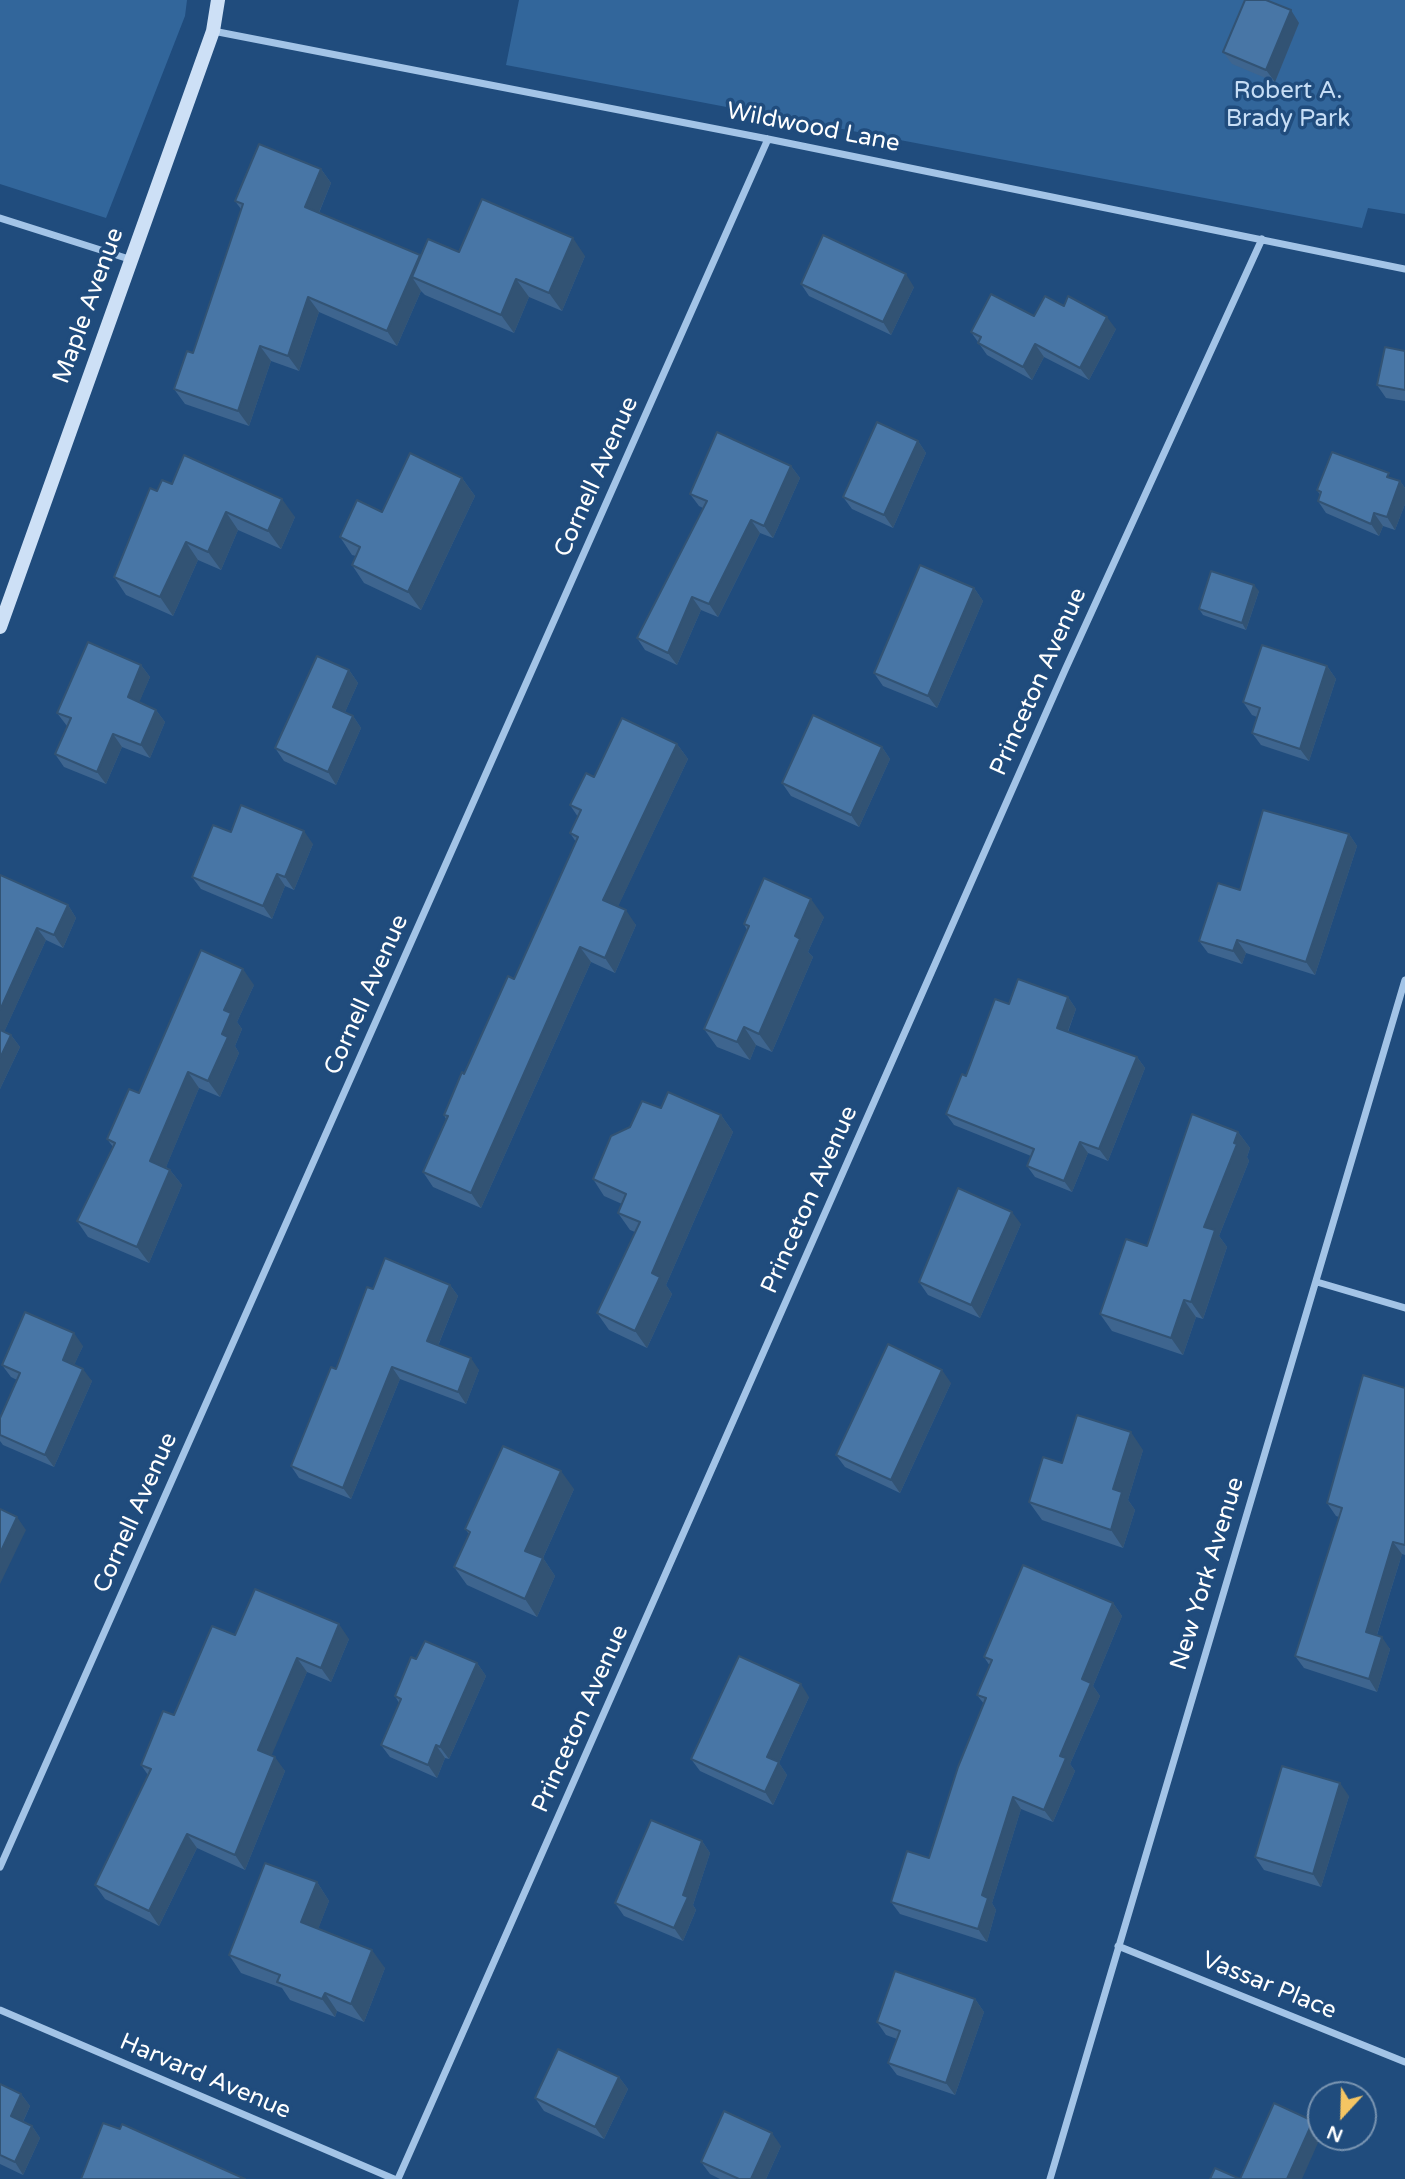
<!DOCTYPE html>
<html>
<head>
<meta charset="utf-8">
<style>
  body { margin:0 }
  #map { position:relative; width:1405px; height:2179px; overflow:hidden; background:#204c7d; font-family:"Varela Round",sans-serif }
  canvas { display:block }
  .north { position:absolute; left:1307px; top:2081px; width:70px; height:70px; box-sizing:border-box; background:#204c7d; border:2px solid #7994b1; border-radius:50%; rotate:202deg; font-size:19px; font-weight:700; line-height:28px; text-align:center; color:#fff }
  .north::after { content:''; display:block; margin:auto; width:24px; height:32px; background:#f4c563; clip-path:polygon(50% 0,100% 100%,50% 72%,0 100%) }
</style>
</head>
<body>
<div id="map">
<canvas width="1405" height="2179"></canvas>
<div class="north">N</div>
</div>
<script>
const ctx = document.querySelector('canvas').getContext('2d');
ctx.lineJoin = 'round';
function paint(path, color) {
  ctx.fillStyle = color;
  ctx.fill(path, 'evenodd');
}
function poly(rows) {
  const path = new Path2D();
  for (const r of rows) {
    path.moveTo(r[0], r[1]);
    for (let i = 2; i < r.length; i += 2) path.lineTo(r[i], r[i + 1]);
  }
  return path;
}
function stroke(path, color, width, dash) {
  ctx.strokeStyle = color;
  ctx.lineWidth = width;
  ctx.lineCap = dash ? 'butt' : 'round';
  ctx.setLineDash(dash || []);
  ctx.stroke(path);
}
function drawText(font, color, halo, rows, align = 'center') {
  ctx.font = font + ' "Varela Round",sans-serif';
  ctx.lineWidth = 7;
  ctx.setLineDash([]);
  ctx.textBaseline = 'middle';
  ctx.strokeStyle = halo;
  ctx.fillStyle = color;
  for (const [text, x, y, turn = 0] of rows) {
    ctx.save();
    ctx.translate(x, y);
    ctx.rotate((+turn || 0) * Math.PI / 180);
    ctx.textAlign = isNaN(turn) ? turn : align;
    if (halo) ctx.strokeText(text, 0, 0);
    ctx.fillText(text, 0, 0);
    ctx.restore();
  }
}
paint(poly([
  [0,0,187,0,185,16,106,218,0,184],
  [519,0,1405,0,1405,214,1368,208,1362,228,506,65]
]), '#32669b');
stroke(poly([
  [213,31,768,139,1405,269],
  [0,218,129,259],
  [1317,1282,1405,1308],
  [0,1867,768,139],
  [1118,1946,1405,2062],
  [0,2010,394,2179],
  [398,2179,1065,670,1262,239],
  [1050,2179,1405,980]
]), '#a3c4e7', 7);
stroke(poly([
  [0,627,213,31,218,0]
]), '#cde0f6', 14);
paint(poly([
  [1299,23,1275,82,1232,64,1223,52],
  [321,169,331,183,319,213,421,256,459,252,585,256,562,311,529,297,514,333,425,295,421,291,397,346,319,312,299,371,271,361,249,426,185,404,174,389,193,353,241,209,235,201],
  [801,284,914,287,891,335,809,296],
  [1064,306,1116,329,1089,380,1044,357,1032,380,987,355,971,332,1034,316],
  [1405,351,1405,401,1386,398,1377,385],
  [918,441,926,453,893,528,852,509,843,497],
  [791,466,800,478,773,538,760,533,718,617,701,610,677,665,645,650,637,638,703,508,699,506,690,494],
  [462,478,475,496,421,610,364,583,352,565,356,556,352,555,340,537,382,512],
  [1392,478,1400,481,1405,488,1405,504,1395,530,1383,526,1379,536,1326,513,1318,501,1320,495,1317,490],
  [172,484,295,517,281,549,238,530,221,570,198,560,173,616,126,595,114,577,157,491],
  [974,588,983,601,937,708,883,686,874,673],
  [1259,591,1246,630,1203,615,1199,609],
  [141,665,150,677,139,702,156,710,165,722,150,758,122,747,106,784,64,767,55,754,67,726,57,713],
  [1327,666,1336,679,1309,761,1261,745,1252,733,1257,717,1252,715,1243,702],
  [349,670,358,683,345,712,353,716,361,728,336,785,284,761,275,748],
  [677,744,688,759,618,906,636,925,615,973,591,962,481,1208,433,1187,423,1172,446,1119,444,1115,514,979,576,842,570,833,578,817,570,805,594,777],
  [882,747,890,759,859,827,791,796,782,783],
  [1349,834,1357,846,1315,975,1246,953,1242,964,1208,953,1199,941,1240,890],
  [313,844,294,890,285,886,272,919,201,889,192,877],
  [0,875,68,905,76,918,63,948,46,940,4,1032,11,1035,20,1047,0,1089],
  [824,917,808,952,813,957,772,1052,756,1045,750,1060,717,1047,704,1029,747,930,744,924],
  [254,985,237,1022,242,1029,235,1046,239,1053,220,1097,199,1088,166,1167,170,1170,182,1185,149,1263,88,1237,77,1221,113,1147,107,1139,139,1093],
  [1068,997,1076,1009,1068,1032,1137,1057,1145,1068,1108,1161,1088,1153,1072,1192,1035,1177,1027,1166,1031,1156,954,1125,946,1114,966,1076,1009,1004],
  [661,1108,721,1115,733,1132,666,1285,672,1294,647,1348,609,1330,597,1313,635,1232,630,1230,618,1213,622,1204,604,1196,593,1179,630,1127],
  [1238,1132,1250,1148,1247,1157,1249,1161,1219,1236,1227,1247,1203,1319,1196,1317,1183,1355,1112,1331,1100,1314,1147,1246],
  [1021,1224,980,1318,928,1295,919,1282],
  [450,1285,458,1296,438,1346,479,1370,466,1404,400,1379,351,1499,299,1478,291,1466,373,1289],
  [83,1346,74,1365,92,1381,54,1467,3,1445,0,1441,0,1418,17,1380,11,1377,2,1365],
  [951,1383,900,1493,845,1467,836,1455],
  [1405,1388,1405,1555,1402,1554,1377,1635,1390,1649,1377,1692,1304,1668,1295,1656,1339,1517,1336,1516,1327,1503],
  [1143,1450,1128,1500,1135,1510,1123,1548,1042,1520,1029,1502,1062,1463],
  [574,1489,543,1558,555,1576,537,1617,467,1585,454,1567,469,1534,465,1529],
  [1113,1603,1122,1616,1093,1686,1100,1696,1070,1764,1075,1771,1053,1822,1021,1809,992,1903,996,1910,987,1942,900,1914,891,1902,929,1858,984,1704,977,1695,990,1666,984,1657],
  [235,1635,349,1639,331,1682,307,1672,271,1755,285,1771,245,1870,197,1848,159,1926,105,1899,95,1885,148,1775,141,1765],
  [416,1659,477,1663,486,1676,449,1759,445,1758,437,1778,390,1757,381,1745,399,1703,395,1696],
  [809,1697,779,1763,787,1775,773,1805,700,1771,691,1759],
  [1349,1796,1321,1887,1264,1870,1255,1857],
  [702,1841,710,1853,693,1905,696,1910,683,1941,624,1916,615,1903],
  [317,1882,329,1901,318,1929,385,1968,364,2022,337,2011,335,2017,290,2000,282,1988,241,1973,229,1955],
  [975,1999,984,2012,955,2095,897,2075,888,2063,897,2039,886,2035,877,2022],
  [619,2077,628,2089,604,2139,544,2111,535,2098],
  [0,2084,21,2094,30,2106,23,2122,32,2126,40,2138,23,2175,0,2164],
  [781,2146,766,2179,720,2179,710,2174,701,2162]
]), '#3e658f');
paint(poly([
  [1291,10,1299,23,1275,82,1266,70],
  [321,169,331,183,315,222,305,207],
  [573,238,585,256,562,311,549,293],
  [420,255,430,270,412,277,421,291,397,346,387,331],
  [906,274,914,287,891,335,883,322],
  [516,279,529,297,514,333,501,315],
  [308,297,319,312,299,371,288,356],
  [1107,317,1116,329,1089,380,1080,368],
  [1035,344,1044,357,1032,380,1023,367],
  [260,346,271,361,249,426,238,411],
  [918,441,926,453,893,528,884,515],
  [791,466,800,478,773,538,764,526],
  [462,478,475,496,421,610,408,592],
  [1400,481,1405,488,1405,504,1395,530,1387,517],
  [282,499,295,517,281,549,268,531],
  [226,512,238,530,221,570,208,552],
  [1374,513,1383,526,1379,536,1371,524],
  [751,520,760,533,718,617,709,604],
  [186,542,198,560,173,616,160,597],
  [1254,585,1259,591,1246,630,1242,623],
  [974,588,983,601,937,708,928,696],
  [692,597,701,610,677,665,668,653],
  [141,665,150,677,136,710,128,697],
  [1327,666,1336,679,1309,761,1300,749],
  [349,670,358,683,342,719,333,707],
  [156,710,165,722,150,758,141,745],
  [353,716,361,728,336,785,328,772],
  [113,734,122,747,106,784,97,772],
  [677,744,688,759,614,915,603,900],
  [882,747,890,759,859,827,851,815],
  [304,831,313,844,294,890,285,877],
  [1349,834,1357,846,1315,975,1306,962],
  [277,874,285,886,272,919,263,906],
  [811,899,824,917,808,952,813,957,772,1052,759,1034,795,936],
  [68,905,76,918,63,948,54,935],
  [626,910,636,925,615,973,605,958],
  [37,928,46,940,1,1039,0,1037,0,1010],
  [1237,940,1246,953,1242,964,1233,951],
  [580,947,591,962,481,1208,471,1193],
  [243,969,254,985,237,1022,242,1029,235,1046,239,1053,220,1097,208,1081,224,1010],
  [1068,997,1076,1009,1065,1039,1057,1028],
  [744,1027,756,1045,750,1060,737,1042],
  [11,1035,20,1047,0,1089,0,1058],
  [1137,1057,1145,1068,1108,1161,1099,1149],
  [188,1072,199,1088,162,1177,150,1161],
  [721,1115,733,1132,666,1285,672,1294,647,1348,635,1331,652,1273],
  [1238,1132,1250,1148,1247,1157,1249,1161,1219,1236,1227,1247,1203,1319,1191,1302,1204,1227],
  [1080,1142,1088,1153,1072,1192,1064,1181],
  [170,1170,182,1185,149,1263,137,1247],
  [1012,1212,1021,1224,980,1318,971,1305],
  [450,1285,458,1296,435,1353,427,1341],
  [1184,1300,1196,1317,1183,1355,1171,1338],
  [74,1333,83,1346,71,1372,63,1360],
  [471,1358,479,1370,466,1404,458,1392],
  [392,1367,400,1379,351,1499,343,1488],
  [83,1369,92,1381,54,1467,45,1455],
  [942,1370,951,1383,900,1493,891,1480],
  [1131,1432,1143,1450,1128,1500,1135,1510,1123,1548,1111,1530,1113,1489],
  [561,1471,574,1489,538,1569,525,1551],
  [17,1517,26,1530,0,1584,0,1553],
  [1393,1542,1402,1554,1374,1644,1366,1632],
  [543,1558,555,1576,537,1617,525,1599],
  [1113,1603,1122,1616,1093,1686,1100,1696,1070,1764,1075,1771,1053,1822,1044,1810,1082,1679],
  [339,1624,349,1639,331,1682,321,1668],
  [1382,1637,1390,1649,1377,1692,1369,1679],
  [297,1658,307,1672,268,1764,258,1750],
  [477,1663,486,1676,449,1759,440,1747],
  [801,1684,809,1697,779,1763,787,1775,773,1805,765,1792,767,1757],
  [436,1745,445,1758,437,1778,428,1765],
  [275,1757,285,1771,245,1870,235,1855],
  [1340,1783,1349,1796,1321,1887,1313,1874],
  [1013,1797,1021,1809,992,1903,996,1910,987,1942,978,1929,982,1895],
  [187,1834,197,1848,159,1926,149,1911],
  [702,1841,710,1853,693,1905,696,1910,683,1941,674,1928,683,1895],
  [317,1882,329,1901,314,1940,301,1922],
  [372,1950,385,1968,364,2022,351,2004],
  [325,1993,337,2011,335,2017,322,1999],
  [975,1999,984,2012,955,2095,946,2083],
  [619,2077,628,2089,604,2139,595,2127],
  [21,2094,30,2106,20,2128,11,2116],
  [1313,2121,1321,2132,1321,2136,1302,2179,1287,2179],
  [32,2126,40,2138,23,2175,15,2162],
  [772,2133,781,2146,766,2179,751,2179]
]), '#325374');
const building = poly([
  [1245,0,1266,0,1291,10,1266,70,1223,52,1245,0],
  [259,144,321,169,305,207,420,255,387,331,308,297,288,356,260,346,238,411,174,389,187,351,193,353,243,204,235,201,259,144],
  [482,199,573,238,549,293,516,279,501,315,412,277,428,239,459,252,482,199],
  [823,235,906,274,883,322,801,284,823,235],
  [991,294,1034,316,1045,296,1064,306,1068,296,1107,317,1080,368,1035,344,1023,367,978,343,981,337,971,332,991,294],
  [1385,347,1405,351,1405,390,1377,385,1385,347],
  [877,422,918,441,884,515,843,497,877,422],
  [717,432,791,466,764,526,751,520,709,604,692,597,668,653,637,638,707,501,690,494,717,432],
  [1332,452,1389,473,1387,477,1400,481,1387,517,1374,513,1371,524,1318,501,1321,492,1317,490,1332,452],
  [410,453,462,478,408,592,352,565,360,547,340,537,357,500,382,512,410,453],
  [184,455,282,499,268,531,226,512,208,552,186,542,160,597,114,577,150,488,157,491,162,480,172,484,184,455],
  [920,565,974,588,928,696,874,673,920,565],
  [1211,571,1254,585,1242,623,1199,609,1211,571],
  [88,642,141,665,128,697,156,710,141,745,113,734,97,772,55,754,71,718,57,713,88,642],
  [1262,645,1327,666,1300,749,1252,733,1260,708,1243,702,1262,645],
  [317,656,349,670,333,707,353,716,328,772,275,748,317,656],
  [813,715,882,747,851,815,782,783,813,715],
  [622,718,677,744,603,900,626,910,605,958,580,947,471,1193,423,1172,448,1116,444,1115,462,1072,464,1074,508,976,514,979,578,837,570,833,581,810,570,805,586,773,594,777,622,718],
  [241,805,304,831,285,877,277,874,263,906,192,877,213,825,231,832,241,805],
  [1263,810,1349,834,1306,962,1237,940,1233,951,1199,941,1218,883,1240,890,1263,810],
  [0,875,68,905,54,935,37,928,0,1010,0,875],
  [764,878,811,899,795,936,800,939,759,1034,744,1027,737,1042,704,1029,749,926,744,924,764,878],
  [201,950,243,969,224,1010,231,1013,222,1034,228,1037,208,1081,188,1072,150,1161,170,1170,137,1247,77,1221,115,1143,107,1139,129,1089,139,1093,201,950],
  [1018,979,1068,997,1057,1028,1137,1057,1099,1149,1080,1142,1064,1181,1027,1166,1034,1149,946,1114,962,1074,966,1076,995,999,1009,1004,1018,979],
  [0,1030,11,1035,0,1058,0,1030],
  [668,1092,721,1115,652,1273,660,1277,635,1331,597,1313,640,1222,618,1213,626,1194,593,1179,611,1136,630,1127,642,1101,661,1108,668,1092],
  [1192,1114,1238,1132,1234,1143,1237,1144,1204,1227,1215,1230,1191,1302,1184,1300,1171,1338,1100,1314,1126,1239,1147,1246,1192,1114],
  [958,1188,1012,1212,971,1305,919,1282,958,1188],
  [385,1258,450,1285,427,1341,471,1358,458,1392,392,1367,343,1488,291,1466,331,1367,336,1369,367,1287,373,1289,385,1258],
  [25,1312,74,1333,63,1360,83,1369,45,1455,0,1435,0,1418,20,1373,2,1365,25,1312],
  [888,1344,942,1370,891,1480,836,1455,888,1344],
  [1363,1375,1405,1388,1405,1545,1393,1542,1366,1632,1382,1637,1369,1679,1295,1656,1342,1508,1327,1503,1363,1375],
  [1077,1415,1131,1432,1113,1489,1122,1492,1111,1530,1029,1502,1043,1457,1062,1463,1077,1415],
  [503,1446,561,1471,525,1551,543,1558,525,1599,454,1567,470,1532,465,1529,503,1446],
  [0,1509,17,1517,0,1553,0,1509],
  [1023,1565,1113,1603,1082,1679,1091,1683,1060,1756,1066,1758,1044,1810,1013,1797,982,1895,988,1898,978,1929,891,1902,907,1851,929,1858,958,1767,986,1698,977,1695,992,1660,984,1657,1023,1565],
  [255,1589,339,1624,321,1668,297,1658,258,1750,275,1757,235,1855,187,1834,149,1911,95,1885,151,1769,141,1765,163,1711,174,1715,212,1626,235,1635,255,1589],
  [425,1641,477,1663,440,1747,436,1745,428,1765,381,1745,401,1699,395,1696,411,1657,416,1659,425,1641],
  [739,1656,801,1684,767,1757,779,1762,765,1792,691,1759,739,1656],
  [1282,1766,1340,1783,1313,1874,1255,1857,1282,1766],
  [651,1820,702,1841,683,1895,688,1897,674,1928,615,1903,651,1820],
  [265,1863,317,1882,301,1922,372,1950,351,2004,325,1993,322,1999,277,1982,280,1975,229,1955,265,1863],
  [895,1971,975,1999,946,2083,888,2063,900,2031,877,2022,895,1971],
  [558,2049,619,2077,595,2127,535,2098,558,2049],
  [0,2084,21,2094,11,2116,32,2126,15,2162,0,2155,0,2084],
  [1274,2103,1313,2121,1287,2179,1210,2179,1215,2168,1240,2179,1274,2103],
  [724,2111,772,2133,751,2179,739,2179,701,2162,724,2111],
  [103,2123,120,2129,122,2124,245,2179,81,2179,103,2123]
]);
paint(building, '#4876a6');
stroke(building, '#325374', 2);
drawText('24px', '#c6ddf5', '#204c7d', [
  ["Robert A.",1288,92],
  ["Brady Park",1288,120]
]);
drawText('24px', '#fff', '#204c7d', [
  ["Wildwood Lane",813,128,11],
  ["Maple Avenue",89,306,-70],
  ["Cornell Avenue",597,477,-66],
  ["Princeton Avenue",1039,682,-66],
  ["Cornell Avenue",367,995,-66],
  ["Princeton Avenue",810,1200,-66],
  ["Cornell Avenue",136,1513,-66],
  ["New York Avenue",1208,1574,-73],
  ["Princeton Avenue",581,1719,-66],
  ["Vassar Place",1269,1986,22],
  ["Harvard Avenue",205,2077,23]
]);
</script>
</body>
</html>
